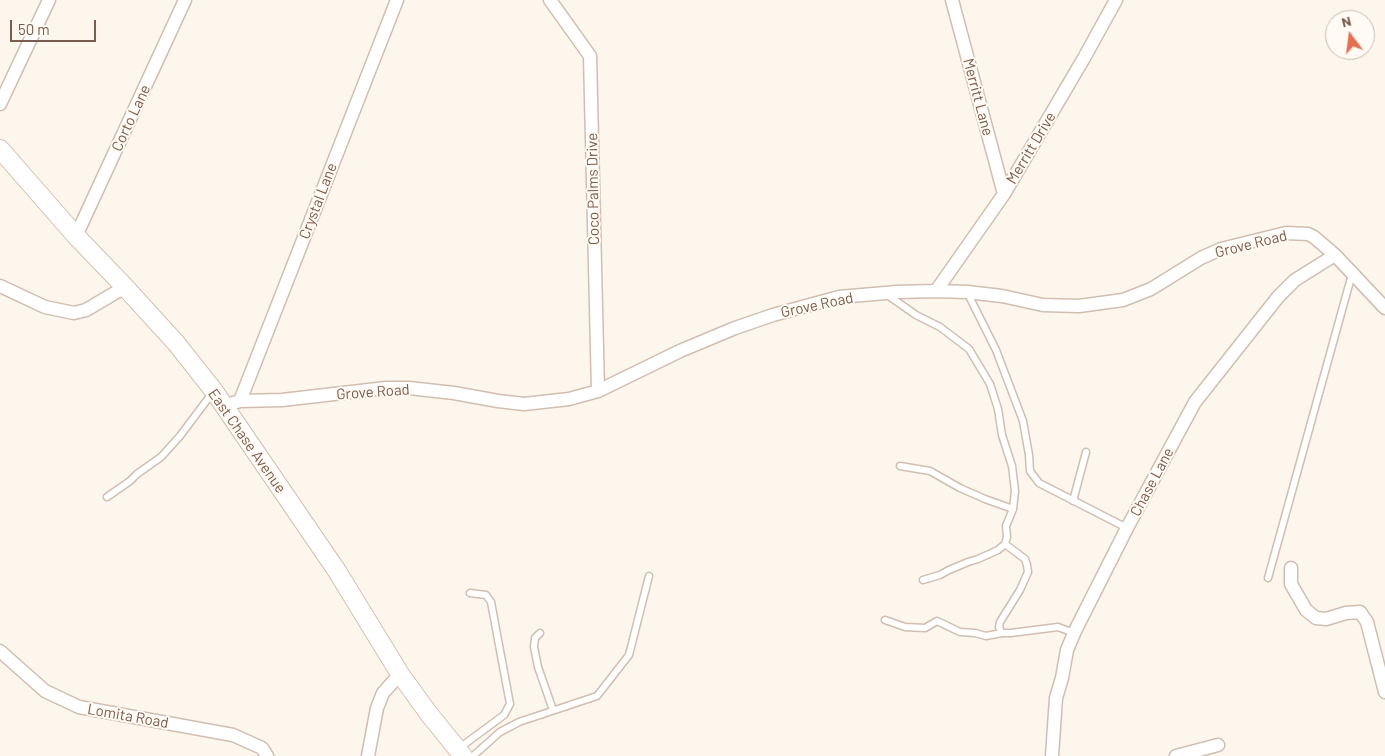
<!DOCTYPE html>
<html>
<head>
<meta charset="utf-8">
<style>
  body { margin:0 }
  #map { position:relative; width:1385px; height:756px; overflow:hidden; background:#fdf6ec; font-family:Barlow,sans-serif }
  canvas { display:block }
  .north { position:absolute; left:1325px; top:10px; width:50px; height:50px; box-sizing:border-box; background:#fffaf3; border:1px solid #cabbb1; border-radius:50%; rotate:345deg; font-size:14px; font-weight:700; line-height:20px; text-align:center; color:#7a5c4d }
  .north::after { content:''; display:block; margin:auto; width:18px; height:22px; background:#e76f51; clip-path:polygon(50% 0,100% 100%,50% 72%,0 100%) }
  .scale { position:absolute; left:10px; top:20px; width:86px; height:22px; box-sizing:border-box; border:2px solid #7a5c4d; border-top:0; padding-left:6px; font-size:15px; line-height:18px; white-space:nowrap; color:#7a5c4d; -webkit-text-stroke:4px #fffaf3; paint-order:stroke }
</style>
</head>
<body>
<div id="map">
<canvas width="1385" height="756"></canvas>
<div class="north">N</div>
<div class="scale">50 m</div>
</div>
<script>
const ctx = document.querySelector('canvas').getContext('2d');
ctx.lineJoin = 'round';
function poly(rows) {
  const path = new Path2D();
  for (const r of rows) {
    path.moveTo(r[0], r[1]);
    for (let i = 2; i < r.length; i += 2) path.lineTo(r[i], r[i + 1]);
  }
  return path;
}
function stroke(path, color, width, dash) {
  ctx.strokeStyle = color;
  ctx.lineWidth = width;
  ctx.lineCap = dash ? 'butt' : 'round';
  ctx.setLineDash(dash || []);
  ctx.stroke(path);
}
function drawText(font, color, halo, rows, align = 'center') {
  ctx.font = font + ' Barlow,sans-serif';
  ctx.lineWidth = 4;
  ctx.setLineDash([]);
  ctx.textBaseline = 'middle';
  ctx.strokeStyle = halo;
  ctx.fillStyle = color;
  for (const [text, x, y, turn = 0] of rows) {
    ctx.save();
    ctx.translate(x, y);
    ctx.rotate((+turn || 0) * Math.PI / 180);
    ctx.textAlign = isNaN(turn) ? turn : align;
    if (halo) ctx.strokeText(text, 0, 0);
    ctx.fillText(text, 0, 0);
    ctx.restore();
  }
}
const lane = poly([
  [967,292,996,350,1023,421,1029,455,1030,471,1039,483,1127,528],
  [886,294,916,315,940,327,969,349,990,384,998,409,1002,435,1012,466,1015,491,1013,509,985,499,960,488,930,471,900,466],
  [107,497,130,481,137,474,161,457,180,436,213,392],
  [1073,501,1086,452],
  [1013,509,1006,526,1007,537,1005,544,1025,559,1027,565,1028,572,1020,590,1000,622,999,627,1001,632,1002,633,1011,633,1058,627,1074,633],
  [1268,578,1352,274],
  [923,580,940,575,949,570,968,562,978,559,998,550,1005,544],
  [885,620,905,627,925,628,937,621,960,632,975,633,986,636,1002,633],
  [540,633,535,638,534,647,538,667,553,710],
  [458,749,504,715,510,704,491,602,486,595,470,593],
  [473,756,500,732,519,722,597,696,629,655,649,576]
]);
const street = poly([
  [550,0,590,56,598,391],
  [952,0,1004,194],
  [0,104,49,0],
  [76,236,185,0],
  [0,286,45,307,74,313,86,310,125,287],
  [936,291,1004,194,1084,58,1116,0],
  [240,401,397,0],
  [223,406,240,401,282,400,386,388,409,388,454,393,498,401,524,404,569,399,598,391,680,351,735,328,773,315,839,297,897,292,936,291,967,292,1002,296,1043,305,1079,306,1123,300,1151,289,1201,258,1221,249,1286,233,1308,234,1314,237,1335,255,1385,308],
  [1291,568,1291,584,1306,610,1316,618,1326,619,1346,613,1360,612,1367,622,1385,692],
  [0,651,45,691,79,707,233,735,262,748,267,756],
  [368,756,377,708,383,693,400,674],
  [1052,756,1056,698,1062,678,1067,650,1075,631,1127,528,1195,402,1278,297,1295,280,1335,255],
  [1176,756,1218,745]
]);
const secondary = poly([
  [0,149,76,236,125,287,176,343,214,391,337,571,400,674,429,714,463,756]
]);
stroke(lane, '#d1beb0', 9);
stroke(street, '#d1beb0', 15);
stroke(secondary, '#d6c0b0', 20);
stroke(lane, '#fff', 6);
stroke(street, '#fff', 12);
stroke(secondary, '#fff', 18);
drawText('15px', '#7a5c4d', '#fffaf3', [
  ["Merritt Lane",978,97,75],
  ["Corto Lane",131,118,-65],
  ["Merritt Drive",1031,148,-59],
  ["Coco Palms Drive",593,189,-91],
  ["Crystal Lane",318,201,-69],
  ["Grove Road",1251,244,-14],
  ["Grove Road",817,305,-12],
  ["Grove Road",373,392,-4],
  ["East Chase Avenue",247,441,55],
  ["Chase Lane",1152,482,-62],
  ["Lomita Road",128,716,10]
]);
</script>
</body>
</html>
